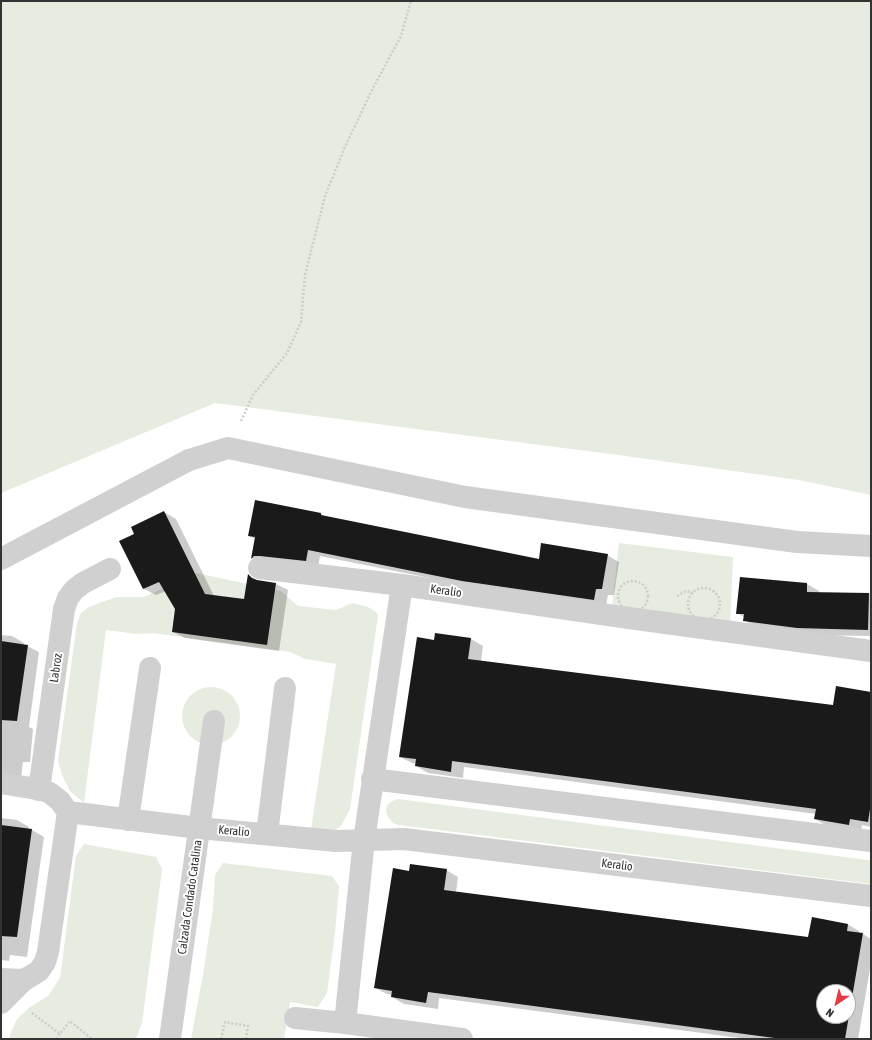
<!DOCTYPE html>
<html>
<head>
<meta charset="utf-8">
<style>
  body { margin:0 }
  #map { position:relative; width:872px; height:1040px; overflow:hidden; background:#fff; font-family:"Asap Condensed",sans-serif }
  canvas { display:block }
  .frame { position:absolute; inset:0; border:2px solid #333; pointer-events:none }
  .north { position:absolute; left:816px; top:984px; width:40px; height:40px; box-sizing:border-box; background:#fff; border:1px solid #adadad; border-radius:50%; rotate:215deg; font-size:11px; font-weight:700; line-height:16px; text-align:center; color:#333 }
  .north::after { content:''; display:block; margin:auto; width:14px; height:18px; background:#e63946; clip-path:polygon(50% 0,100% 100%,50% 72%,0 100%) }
</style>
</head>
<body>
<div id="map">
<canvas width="872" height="1040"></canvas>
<div class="frame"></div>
<div class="north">N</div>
</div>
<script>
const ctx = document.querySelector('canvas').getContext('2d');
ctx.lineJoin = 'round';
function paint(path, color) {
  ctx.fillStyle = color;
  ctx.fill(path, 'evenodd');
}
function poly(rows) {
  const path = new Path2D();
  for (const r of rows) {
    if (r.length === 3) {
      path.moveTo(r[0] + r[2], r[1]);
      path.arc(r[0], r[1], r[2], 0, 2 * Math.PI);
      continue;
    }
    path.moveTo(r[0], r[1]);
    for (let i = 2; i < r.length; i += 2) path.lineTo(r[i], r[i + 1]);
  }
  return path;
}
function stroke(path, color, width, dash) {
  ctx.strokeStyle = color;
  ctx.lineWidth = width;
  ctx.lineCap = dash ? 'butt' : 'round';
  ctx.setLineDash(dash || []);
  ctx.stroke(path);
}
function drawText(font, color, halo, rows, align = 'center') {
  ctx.font = font + ' "Asap Condensed",sans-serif';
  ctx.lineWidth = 4;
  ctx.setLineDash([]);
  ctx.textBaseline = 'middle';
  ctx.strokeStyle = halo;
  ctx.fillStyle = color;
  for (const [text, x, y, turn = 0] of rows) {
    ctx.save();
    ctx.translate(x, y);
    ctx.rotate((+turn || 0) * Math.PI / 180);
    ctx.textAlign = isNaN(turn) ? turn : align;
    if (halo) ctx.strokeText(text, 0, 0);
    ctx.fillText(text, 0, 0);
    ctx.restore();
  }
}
paint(poly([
  [1,1,871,1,871,495,799,480,618,455,215,403,1,493],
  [619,543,733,557,730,629,611,617],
  [196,573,281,591,298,606,336,610,352,603,368,607,376,612,378,616,350,809,341,826,330,835,310,836,336,664,305,659,290,652,153,633,137,634,106,630,84,803,70,791,62,775,58,761,77,623,81,613,89,607,116,597,144,597],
  [211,716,29],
  [398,799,868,860,871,861,871,884,399,825,393,823,388,817,386,811,387,805,392,801],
  [84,844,156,857,162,869,142,1023,136,1039,9,1039,10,1034,17,1019,30,1007,48,996,60,978,76,856],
  [223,863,332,876,339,886,335,932,327,993,318,1007,290,1002,284,1039,191,1039,203,975,213,909,215,875]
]), '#e6ecdf');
paint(poly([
  [164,512,176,519,214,596,244,601,249,576,259,582,276,584,288,590,279,651,185,638,173,632,176,609,166,591,156,595,144,589,136,534],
  [321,514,326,517,539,560,607,555,619,562,614,595,608,595,606,606,475,587,320,556,318,567,264,565,252,558,256,539,249,536],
  [807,584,819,591,819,593,871,594,871,636,809,635,756,627,744,620,744,617,737,613],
  [436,634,471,639,483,646,481,661,834,707,871,693,871,827,862,825,861,831,827,826,815,819,816,814,464,767,463,778,428,773,416,766,417,764,412,763,400,757],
  [1,635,12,636,24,643,24,645,27,646,39,652,29,727,33,729,30,762,23,762,21,778,1,779],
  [1,818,17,820,29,827,28,829,32,830,44,837,27,957,10,955,9,961,1,960],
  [446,870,458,877,456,892,809,938,847,924,859,931,859,933,863,934,871,939,871,963,858,1039,747,1039,439,998,438,1009,404,1004,392,997,392,995,387,994,375,988,410,872],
  [824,992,848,992,848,1016,824,1016]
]), '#0003');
paint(poly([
  [255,500,321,513,321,515,539,559,541,543,608,554,602,589,596,589,594,600,462,581,308,550,306,561,260,556,254,556,251,559,255,537,248,536],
  [164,511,205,594,244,599,248,574,252,578,257,580,276,583,267,645,172,632,175,609,159,582,143,589,119,541,134,534,131,527],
  [740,577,807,583,807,592,869,593,868,630,797,628,743,621,744,614,736,614],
  [435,633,471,638,468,659,833,705,836,686,871,692,871,803,868,822,850,819,849,825,814,819,816,809,452,761,451,772,415,766,416,759,399,757,417,637,434,640],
  [1,641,28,645,17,721,1,720],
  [1,825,32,829,17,937,1,936],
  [410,864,447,869,444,890,808,937,812,917,848,924,847,931,863,933,845,1039,782,1039,428,992,426,1003,391,997,392,991,374,988,393,868,409,871],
  [824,992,848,992,848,1016,824,1016]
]), '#1a1a1a');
stroke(poly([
  [241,421,253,395,287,353,301,322,305,275,325,196,345,147,372,90,401,36,411,1],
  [633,596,15],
  [704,604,16],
  [677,596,686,591,693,593],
  [32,1013,60,1034],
  [56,1039,70,1021,92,1039],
  [221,1039,225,1022,248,1026,246,1039]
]), '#cdcdcd', 2.5, [2, 2]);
stroke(poly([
  [1,559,189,460,228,448,465,497,797,542,871,546],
  [259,568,402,585,629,618,871,651],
  [372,779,871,841],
  [1,783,43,790,50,793,60,801,68,812,48,952,45,962,39,971,24,980,1,979],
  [39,790,64,609,68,598,74,590,83,583,110,569],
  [68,812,199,828,336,841,404,839,871,896],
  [128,820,150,668],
  [267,834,285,688],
  [1,1003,24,980],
  [295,1018,345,1023,462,1039],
  [345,1023,364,840,402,585],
  [170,1039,214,721]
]), '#d0d0d0', 22);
drawText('12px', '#333', '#fff', [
  ["Keralio",446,591,8],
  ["Labroz",56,668,-82],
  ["Keralio",234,831,5],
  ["Keralio",617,865,7],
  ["Calzada Condado Catalina",190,897,-82]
]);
</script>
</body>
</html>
